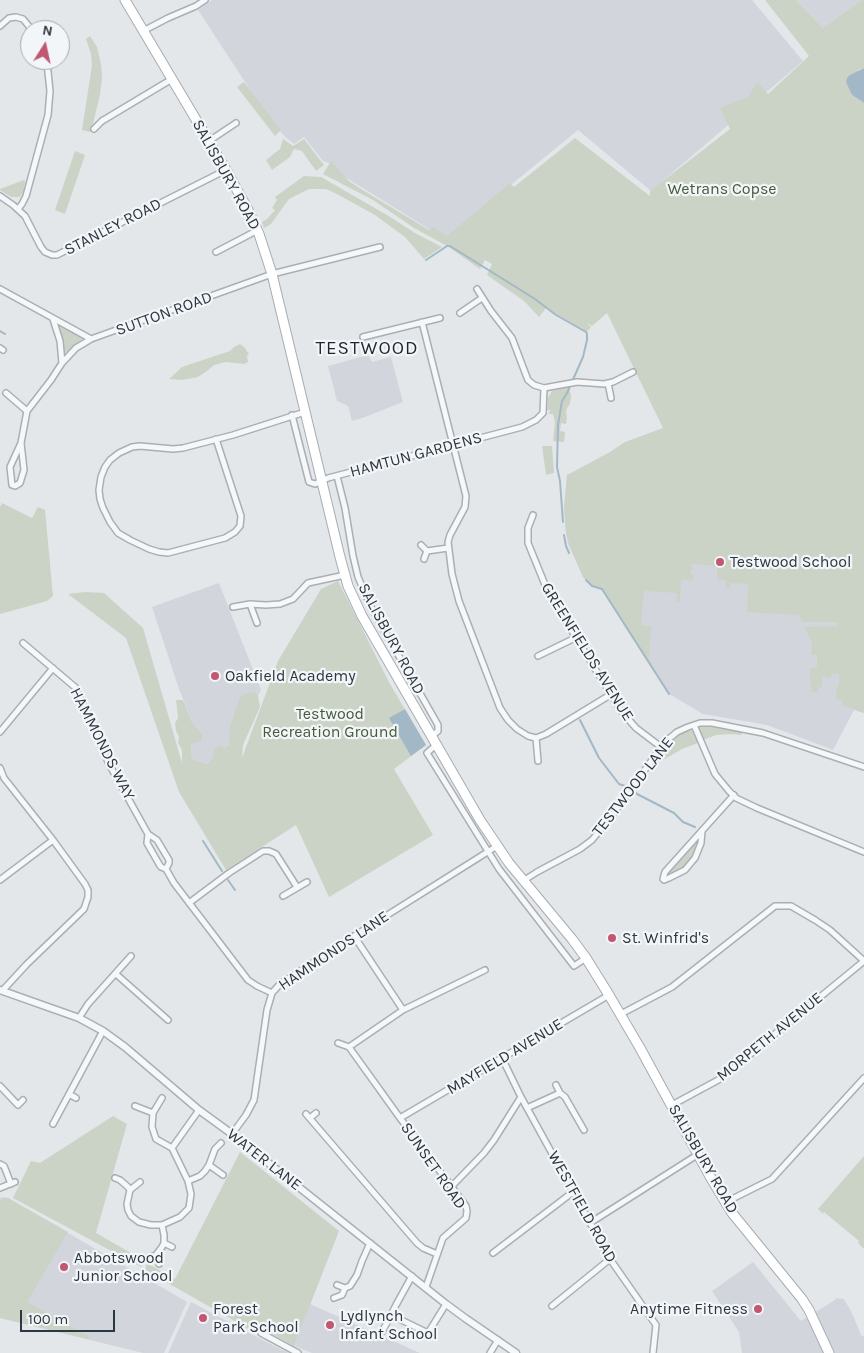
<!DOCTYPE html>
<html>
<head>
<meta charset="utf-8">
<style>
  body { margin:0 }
  #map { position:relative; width:864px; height:1353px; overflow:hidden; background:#e4e7ea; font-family:Karla,sans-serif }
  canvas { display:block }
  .north { position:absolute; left:20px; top:20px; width:50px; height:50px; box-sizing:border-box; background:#f3f6f8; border:1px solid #a4aaaf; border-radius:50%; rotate:10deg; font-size:14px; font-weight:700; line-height:20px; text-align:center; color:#2d3741 }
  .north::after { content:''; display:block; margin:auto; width:18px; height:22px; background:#c15773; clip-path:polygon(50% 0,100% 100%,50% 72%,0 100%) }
  .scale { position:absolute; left:20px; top:1310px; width:95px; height:22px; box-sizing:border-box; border:2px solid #2d3741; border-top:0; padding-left:6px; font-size:15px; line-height:18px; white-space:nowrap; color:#2d3741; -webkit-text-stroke:4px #f3f6f8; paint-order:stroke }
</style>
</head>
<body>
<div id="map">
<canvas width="864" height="1353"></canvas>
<div class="north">N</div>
<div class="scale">100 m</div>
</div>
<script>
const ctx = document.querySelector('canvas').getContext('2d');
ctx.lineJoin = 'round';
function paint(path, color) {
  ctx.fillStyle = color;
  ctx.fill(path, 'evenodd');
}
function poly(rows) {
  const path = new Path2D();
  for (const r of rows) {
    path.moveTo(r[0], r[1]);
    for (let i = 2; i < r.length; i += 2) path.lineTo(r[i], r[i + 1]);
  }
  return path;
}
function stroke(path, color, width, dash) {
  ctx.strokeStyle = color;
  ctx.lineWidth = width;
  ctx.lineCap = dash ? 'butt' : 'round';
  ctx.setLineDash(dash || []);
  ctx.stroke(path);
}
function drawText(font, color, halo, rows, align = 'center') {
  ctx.font = font + ' Karla,sans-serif';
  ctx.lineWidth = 4.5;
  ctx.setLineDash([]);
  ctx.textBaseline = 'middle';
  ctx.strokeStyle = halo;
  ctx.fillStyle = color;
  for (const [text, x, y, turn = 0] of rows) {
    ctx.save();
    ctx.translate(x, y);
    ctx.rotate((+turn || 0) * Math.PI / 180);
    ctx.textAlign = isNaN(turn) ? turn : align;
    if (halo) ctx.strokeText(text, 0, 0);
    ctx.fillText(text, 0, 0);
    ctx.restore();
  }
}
paint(poly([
  [212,0,752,0,803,61,651,191,578,130,445,239,345,177,332,164,323,161,304,137,294,144,284,136,262,108,198,10],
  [796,0,861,0,823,28],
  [368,355,372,362,391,357,403,402,365,417,352,421,348,406,337,401,328,366],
  [864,396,864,713,854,710,833,750,767,725,703,714,669,694,602,590,592,586,583,577,568,544,566,533,564,508,567,475],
  [219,583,261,690,231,743,207,764,192,759,191,744,202,741,203,735,192,722,178,686,152,607],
  [3,1197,8,1198,187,1302,164,1353,143,1353,0,1318,0,1198],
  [753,1262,801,1321,835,1300,836,1298,842,1299,843,1298,851,1311,862,1337,864,1335,864,1353,742,1353,739,1332,712,1291],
  [191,1302,278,1348,289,1353,168,1353],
  [310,1304,420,1353,312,1353,294,1346]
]), '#d2d6dc');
paint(poly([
  [765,0,796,0,823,28,861,0,864,0,864,68,858,70,852,95,864,103,864,713,842,705,842,700,836,699,837,686,839,686,839,674,831,674,831,678,822,677,822,687,819,687,818,692,812,692,810,679,810,668,817,667,817,655,811,655,812,643,804,627,838,626,837,622,802,622,799,615,747,612,748,584,731,583,730,588,726,588,726,580,717,579,717,566,692,564,691,574,694,575,693,581,681,580,680,602,677,602,677,593,644,591,641,625,651,626,649,658,656,674,602,590,592,586,583,577,570,546,566,533,564,508,567,475,610,452,625,442,663,428,607,313,592,326,587,323,591,327,587,332,546,308,539,317,524,301,487,275,492,264,485,260,480,269,447,246,414,228,373,200,323,174,331,161,349,181,361,189,429,230,433,227,447,236,510,183,514,187,575,138,650,196,650,191,730,129,720,108,748,97,757,82,768,94,809,56],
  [90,36,97,47,101,64,102,78,100,95,91,132,82,130,92,65,91,54,86,39],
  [244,82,281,130,275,136,237,87],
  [283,139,293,146,304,139,324,165,316,171,302,151,294,149,290,157,272,170,266,160,280,149],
  [75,151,85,155,65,214,55,210],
  [304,176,321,177,387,215,415,233,442,247,424,259,405,237,375,215,335,193,326,189,309,189,289,199,271,224,264,228,262,222,267,219,275,210,272,208,277,200,275,197],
  [24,180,25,182,23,193,19,197,11,197,0,190,0,189],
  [60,327,61,327,81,337,82,339,66,353,64,351],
  [240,344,244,347,249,354,247,356,248,362,244,364,226,362,214,365,207,371,198,377,182,380,169,379,182,367,230,351,234,347],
  [569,387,571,396,570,404,567,408,566,413,567,417,566,424,561,423,560,431,565,432,564,442,553,441,555,422,553,414,549,414,550,410,547,410,548,398,552,391],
  [542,446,552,446,554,473,546,475],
  [2,503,32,518,38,507,45,510,53,596,47,601,0,614,0,507],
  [338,581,390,684,426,745,394,769,433,835,329,897,296,825,226,870,179,792,126,638,68,594,85,592,104,593,143,628,182,763,182,750,178,743,179,737,176,731,175,723,178,718,176,700,183,700,192,722,203,735,202,741,191,744,192,759,207,764,213,758,214,750,220,746,225,748,229,745,230,727,240,697,247,693,254,692,258,696,260,707,243,745,242,758,278,661,321,589],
  [709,726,737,731,742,733,741,735,732,734,716,735,703,740,699,727],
  [690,730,694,732,698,743,682,749,651,767,669,743,675,737,684,731],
  [697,840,700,841,691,860,685,867,669,875,668,874],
  [113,1116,127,1124,96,1233,143,1260,141,1267,13,1198,31,1161,40,1163],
  [240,1152,339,1231,294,1346,258,1326,254,1332,145,1270,147,1263,175,1279],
  [864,1156,864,1249,858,1243,859,1241,824,1212,823,1214,818,1209],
  [8,1198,68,1232,27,1302,90,1337,88,1339,0,1318,0,1200]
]), '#cbd3c6');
paint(poly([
  [864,68,864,103,852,95,846,82,847,78,850,75],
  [405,709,426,745,411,756,389,718]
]), '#a3b8c6');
stroke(poly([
  [426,260,447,246,450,246,535,299,556,315,586,332,587,334,587,340,583,357,567,393,562,401,558,425,557,467,560,481,563,522],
  [0,331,5,334],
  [564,535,566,546,569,553],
  [586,580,592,586,602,589,669,694],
  [580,720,599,758,619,784,625,786],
  [634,791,637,794,674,813,683,822,695,827],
  [203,841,222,871],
  [228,880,235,890]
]), '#a3b8c6', 2);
const minor = poly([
  [0,26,9,18,16,17,23,19,32,30],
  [143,31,168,18,196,6,205,0],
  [94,129,102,121,172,79],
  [209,141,236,123],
  [0,196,13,205,25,216,41,247,45,252,52,255,57,255,226,170],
  [18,209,22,204,26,196,48,115,50,91,48,72,46,60],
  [216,252,258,230],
  [0,289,91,339],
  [477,289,491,311,512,338,526,375,528,380,534,385,544,388,577,382,604,384,613,382,633,372],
  [460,313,482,298],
  [422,322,466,496,465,507,450,535,448,542,452,574,459,601,500,708,508,720,517,729,528,736,536,738,546,734,610,695],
  [363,337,440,318],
  [0,348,3,350],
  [62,363,76,348,91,339,272,274,380,247],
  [608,383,611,398],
  [6,393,27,411],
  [292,415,309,482,315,484,328,478,522,427,536,420,543,413,544,388],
  [216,439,241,516,240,526,235,532,225,538,168,553,159,552,149,549,130,540,118,533,110,522,103,508,100,499,99,490,101,477,105,467,110,460,119,453,132,447,140,446,173,449,183,448,233,435,305,412],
  [21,443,24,470,20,483,15,486,12,485,10,467,21,443,27,411,51,380,62,363,60,341,53,319],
  [337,476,345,508,353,556,358,577,371,607,438,725,438,731,432,736],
  [533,515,528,528,528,543,548,592,621,711,636,728,661,747],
  [421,545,427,551],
  [424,559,427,551,448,548],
  [250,604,257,623],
  [233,607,250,604,266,605,280,604,293,599,308,583,345,575],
  [23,643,76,688,109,764,148,834,157,840,169,860,169,863,166,869],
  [538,656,575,638],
  [694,725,715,774,729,791,736,798,757,808,864,852],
  [0,732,53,668],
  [536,738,538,761],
  [436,745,427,753,499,869,574,966,586,958],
  [0,768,4,778,53,840,85,884,88,890,88,897,84,909,27,964,3,990],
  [702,831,701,843,695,858,685,870,669,878,664,880,663,879,665,872,734,795],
  [148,834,147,843,159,864,161,867,166,869,174,883,248,980,257,986,272,993],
  [0,880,53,840],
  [523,881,537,872,580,849,592,840,610,818,665,742,677,732,688,727,700,723,712,723,763,733,864,767],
  [283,896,307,882],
  [189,903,229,873,263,851,269,851,276,854,297,887],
  [354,936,403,1010],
  [116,974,168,1020],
  [621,1014,672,987,775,906,791,906,815,920,830,930,864,961,720,1079,672,1105],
  [79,1018,88,1004,131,956],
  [338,1043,349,1047],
  [502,1058,521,1097,610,1259,656,1325,653,1353],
  [0,1086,18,1105,23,1100],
  [560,1093,565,1097,584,1130],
  [69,1094,76,1098],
  [162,1098,153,1113,152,1127,156,1139,172,1148],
  [135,1106,153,1113],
  [527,1108,560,1093,556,1085],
  [306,1114,417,1243,423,1248,437,1254],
  [310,1118,316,1113],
  [400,1118,609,995],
  [53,1124,103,1031],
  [232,1134,246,1115,254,1100,267,1010,272,993,280,984,354,936,497,846],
  [0,1164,4,1166,11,1184],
  [209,1165,223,1175],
  [115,1178,120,1180,128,1187,130,1190,127,1204,128,1210,131,1216,139,1222,151,1225,162,1225,180,1217,189,1208,191,1194,188,1181,172,1148,199,1110],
  [188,1181,200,1176,205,1171,209,1165,215,1149,221,1143],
  [451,1187,484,1153,494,1140,521,1097],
  [0,1188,15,1182],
  [130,1190,140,1182],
  [726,1202,772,1179,864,1078],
  [590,1223,697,1155],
  [164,1243,172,1247],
  [493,1253,573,1192],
  [156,1255,159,1264],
  [148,1258,156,1255,162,1247,164,1243,164,1235,162,1225],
  [337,1285,345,1288,350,1286,357,1275,362,1261,370,1243],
  [426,1287,443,1238,466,1218,467,1211,466,1206,400,1118,349,1047,403,1010,485,970],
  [334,1298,342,1295,345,1288],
  [396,1305,412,1276],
  [552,1306,610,1259],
  [391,1315,428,1333,446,1304],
  [382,1332,395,1307],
  [261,1333,298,1353],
  [490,1353,498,1340]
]);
const tertiary = poly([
  [0,990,79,1018,103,1031,125,1047,199,1110,232,1134,446,1304,465,1318,516,1353]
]);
const primary = poly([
  [125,0,226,170,247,208,259,234,272,274,340,557,348,586,362,616,480,820,509,863,572,939,586,958,609,995,640,1048,712,1180,732,1213,746,1230,802,1299,809,1310,829,1353]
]);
stroke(minor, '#a9afb4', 8);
stroke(tertiary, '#a9afb4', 9);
stroke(primary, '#a4adb5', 11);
stroke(minor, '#f6f7f9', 5);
stroke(tertiary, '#f6f7f9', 6);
stroke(primary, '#fff', 9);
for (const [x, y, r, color] of [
  [720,562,5,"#c15773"],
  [215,676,5,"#c15773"],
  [612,938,5,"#c15773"],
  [64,1267,5,"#c15773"],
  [758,1309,5,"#c15773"],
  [203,1318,5,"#c15773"],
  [330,1325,5,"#c15773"]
]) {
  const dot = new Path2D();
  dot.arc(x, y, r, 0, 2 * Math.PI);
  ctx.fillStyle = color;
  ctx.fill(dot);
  stroke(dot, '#f3f6f8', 2);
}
drawText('16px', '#2d3741', '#f3f6f8', [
  ["SALISBURY ROAD",226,175,61],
  ["STANLEY ROAD",113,227,-27],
  ["SUTTON ROAD",164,314,-20],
  ["HAMTUN GARDENS",416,455,-15],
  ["SALISBURY ROAD",391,639,62],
  ["GREENFIELDS AVENUE",587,652,58],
  ["HAMMONDS WAY",102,744,63],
  ["TESTWOOD LANE",633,787,-52],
  ["HAMMONDS LANE",334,951,-34],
  ["MORPETH AVENUE",770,1037,-39],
  ["MAYFIELD AVENUE",505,1057,-31],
  ["SALISBURY ROAD",703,1159,60],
  ["WATER LANE",264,1160,38],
  ["SUNSET ROAD",433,1166,55],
  ["WESTFIELD ROAD",582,1207,61]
]);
drawText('16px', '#455b3c', '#f3f6f8', [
  ["Wetrans Copse",722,189],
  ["Testwood",330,714],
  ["Recreation Ground",330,732]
]);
drawText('16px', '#2d3741', '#f3f6f8', [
  ["Testwood School",730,562],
  ["Oakfield Academy",225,676],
  ["St. Winfrid's",622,938],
  ["Abbotswood",74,1258],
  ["Junior School",74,1276],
  ["Forest",213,1309],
  ["Park School",213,1327],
  ["Anytime Fitness",748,1309,"right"],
  ["Lydlynch",340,1316],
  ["Infant School",340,1334]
], 'left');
ctx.letterSpacing = '1px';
drawText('19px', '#1f2832', '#f3f6f8', [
  ["TESTWOOD",367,349]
]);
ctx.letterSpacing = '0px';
</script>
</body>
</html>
